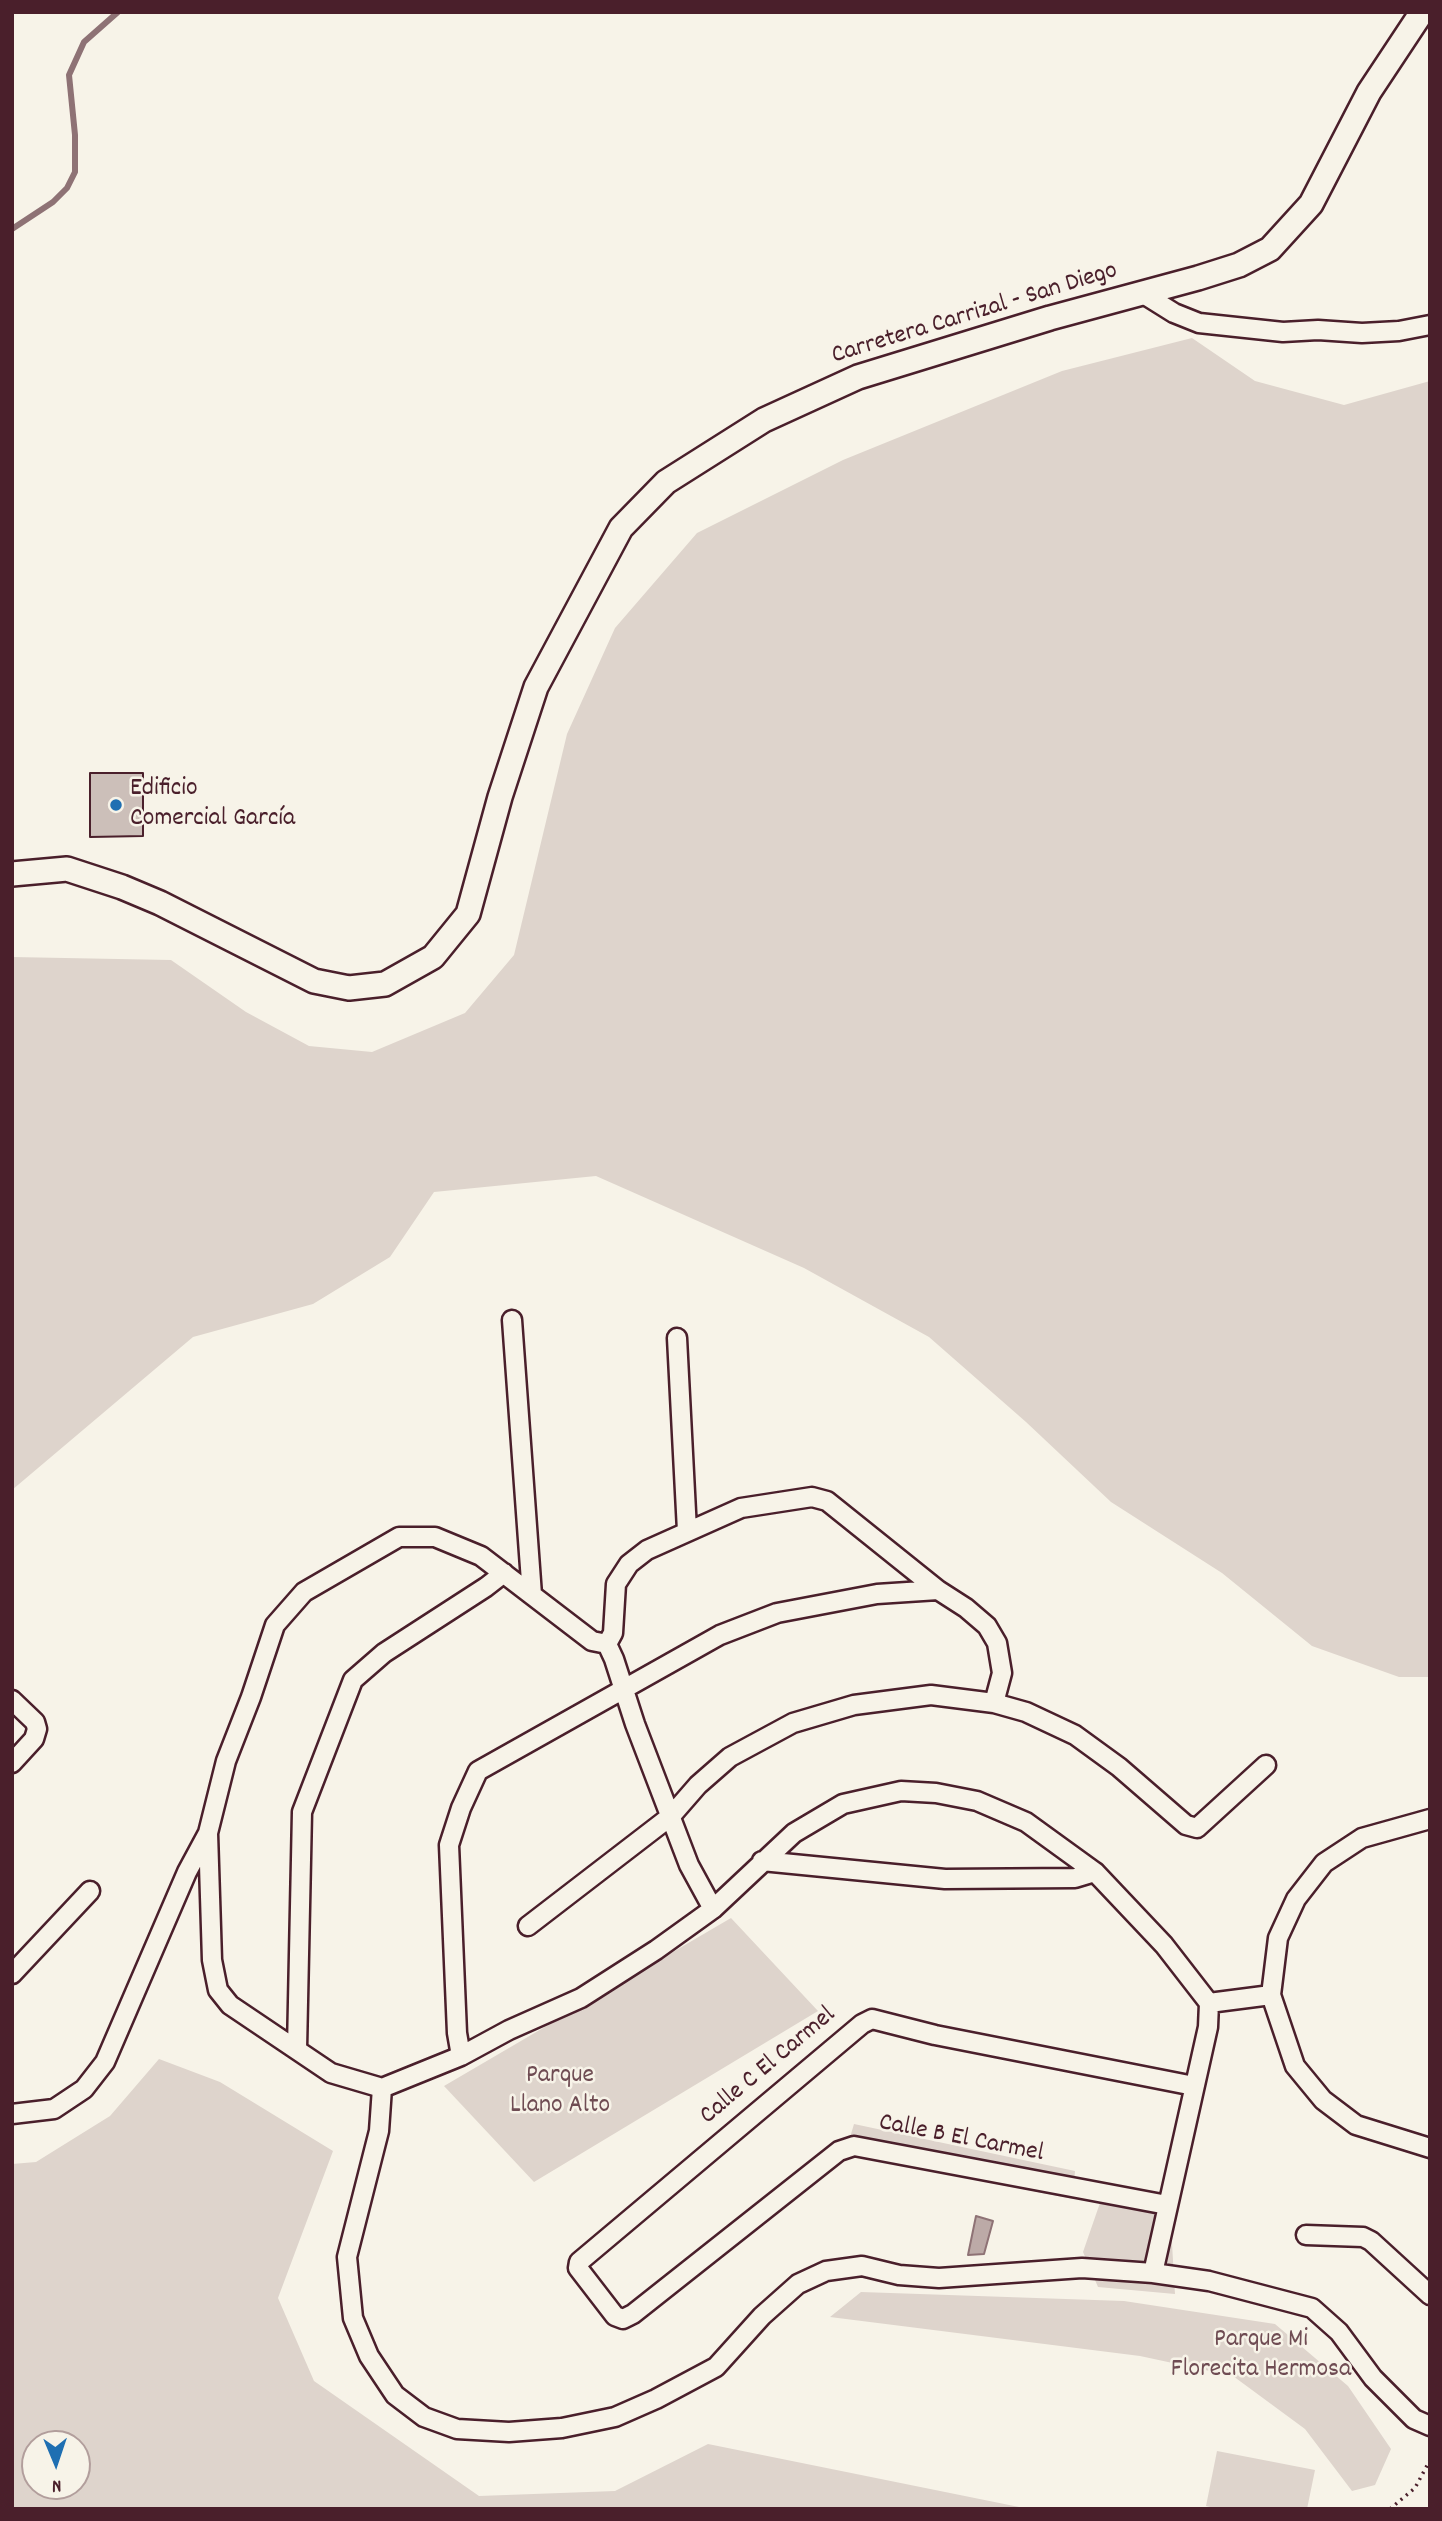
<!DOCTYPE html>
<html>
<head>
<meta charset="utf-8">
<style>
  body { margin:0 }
  #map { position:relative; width:1442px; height:2521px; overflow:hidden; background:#f7f3e8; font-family:Dekko,sans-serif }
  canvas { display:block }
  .frame { position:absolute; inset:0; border:14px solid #4a1f2b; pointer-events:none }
  .north { position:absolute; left:21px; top:2430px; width:70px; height:70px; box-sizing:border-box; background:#f7f3e8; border:2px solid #b29e9c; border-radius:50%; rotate:178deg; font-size:19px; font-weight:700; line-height:28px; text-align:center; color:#4a1f2b }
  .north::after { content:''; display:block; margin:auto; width:24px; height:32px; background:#1f6fb2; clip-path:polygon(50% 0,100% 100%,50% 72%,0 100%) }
</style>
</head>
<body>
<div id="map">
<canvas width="1442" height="2521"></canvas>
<div class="frame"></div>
<div class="north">N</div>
</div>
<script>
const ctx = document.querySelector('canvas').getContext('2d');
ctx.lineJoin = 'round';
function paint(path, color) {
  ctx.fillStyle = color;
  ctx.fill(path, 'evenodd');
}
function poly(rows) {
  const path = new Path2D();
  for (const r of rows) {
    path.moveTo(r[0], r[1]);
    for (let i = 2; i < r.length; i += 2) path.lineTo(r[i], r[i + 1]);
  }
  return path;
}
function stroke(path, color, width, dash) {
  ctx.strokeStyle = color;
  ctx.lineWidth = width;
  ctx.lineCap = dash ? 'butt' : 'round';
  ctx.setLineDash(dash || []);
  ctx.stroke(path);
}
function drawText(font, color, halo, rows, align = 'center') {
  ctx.font = font + ' Dekko,sans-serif';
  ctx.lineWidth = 5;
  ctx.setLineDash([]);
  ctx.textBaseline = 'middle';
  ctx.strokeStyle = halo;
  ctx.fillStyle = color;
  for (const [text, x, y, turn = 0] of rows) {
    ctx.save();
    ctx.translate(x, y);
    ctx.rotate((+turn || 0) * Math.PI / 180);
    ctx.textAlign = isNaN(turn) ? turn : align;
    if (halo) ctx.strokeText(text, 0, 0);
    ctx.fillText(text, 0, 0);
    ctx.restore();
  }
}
paint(poly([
  [1192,338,1255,381,1344,405,1430,381,1430,1677,1399,1677,1312,1646,1222,1573,1111,1502,1026,1422,929,1337,804,1268,596,1176,434,1192,390,1257,313,1304,193,1337,12,1490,12,957,171,960,246,1012,309,1046,372,1052,465,1013,514,955,567,734,615,628,697,533,843,460,1062,371],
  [731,1918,818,2011,534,2182,444,2086],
  [159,2059,220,2082,333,2151,278,2298,314,2381,479,2496,615,2491,708,2444,1029,2509,12,2509,12,2164,36,2162,110,2116],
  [77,2444,77,2486,35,2486,35,2444],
  [854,2124,1075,2171,1073,2199,845,2154],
  [1101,2200,1170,2210,1175,2294,1098,2287,1083,2252],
  [861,2292,1124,2301,1275,2324,1348,2386,1391,2449,1375,2485,1352,2491,1305,2429,1233,2376,1140,2356,830,2317],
  [1217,2451,1315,2470,1307,2509,1218,2509,1206,2506]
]), '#ded4cc');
const water = poly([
  [976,2216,993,2221,984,2254,968,2255,976,2216]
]);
paint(water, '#bcaaa7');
stroke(water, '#8e7275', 2);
stroke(poly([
  [12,229,53,202,67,188,75,172,75,135,69,75,84,42,118,12]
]), '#8e7275', 6);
const building = poly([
  [90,773,143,773,143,836,90,837,90,773]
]);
paint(building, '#ccbfb9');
stroke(building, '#4a1f2b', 2);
const minor = poly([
  [1142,293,1174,313,1199,323,1283,332,1318,330,1362,333,1399,331,1430,325],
  [512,1320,532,1595],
  [677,1338,687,1531],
  [607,1644,613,1633,616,1584,629,1564,647,1550,741,1508,812,1497,827,1501,938,1590],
  [12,1700,35,1722,37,1729,34,1739,12,1763],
  [1430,1819,1362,1838,1324,1863,1296,1899,1278,1938,1271,1995,1295,2066,1323,2100,1356,2125,1430,2148],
  [762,1861,945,1879,1075,1878,1095,1872],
  [713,1909,689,1865,635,1724,614,1659,607,1644,592,1641,481,1556,435,1537,399,1537,304,1592,275,1625,251,1697,226,1761,208,1833,212,1960,218,1990,230,2005,331,2073,382,2088,461,2056,509,2030,581,1998,656,1950,713,1909,794,1833,843,1804,901,1791,936,1793,977,1801,1026,1822,1095,1872,1164,1945,1209,2003,1208,2027,1153,2273],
  [528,1926,671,1816,698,1785,730,1757,793,1723,854,1705,931,1695,994,1703,1026,1712,1075,1735,1119,1767,1186,1825,1197,1828,1266,1765],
  [12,1974,90,1891],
  [1209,2003,1271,1995],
  [297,2049,302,1812,353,1680,384,1653,486,1587,504,1573],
  [461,2056,457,2033,449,1845,461,1808,478,1771,720,1635,777,1613,877,1594,938,1590,966,1608,987,1626,997,1643,1002,1673,994,1703],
  [382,2088,379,2131,347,2257,353,2318,369,2356,395,2395,424,2417,457,2429,509,2432,562,2428,615,2417,656,2399,716,2367,762,2316,798,2284,826,2271,862,2266,899,2275,939,2278,1082,2268,1153,2273,1209,2281,1312,2308,1339,2332,1373,2378,1414,2419,1430,2426],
  [12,2114,54,2109,84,2089,105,2062,187,1872,208,1833],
  [1167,2205,854,2146,839,2151,633,2314,623,2319,615,2316,578,2268,579,2262,862,2024,872,2019,935,2035,1194,2086],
  [1306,2235,1363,2237,1371,2241,1430,2295]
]);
const tertiary = poly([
  [12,874,67,869,122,887,160,903,314,981,349,988,385,984,433,957,468,914,500,797,536,687,621,528,666,482,764,420,858,377,1050,318,1198,278,1239,265,1270,249,1311,204,1369,92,1422,12]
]);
stroke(minor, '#4a1f2b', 23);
stroke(tertiary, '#4a1f2b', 28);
stroke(poly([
  [1390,2509,1415,2488,1430,2460]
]), '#4a1f2b', 3.5, [2, 5]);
stroke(minor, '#f7f3e8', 18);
stroke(tertiary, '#f7f3e8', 23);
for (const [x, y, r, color] of [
  [116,805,7,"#1f6fb2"]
]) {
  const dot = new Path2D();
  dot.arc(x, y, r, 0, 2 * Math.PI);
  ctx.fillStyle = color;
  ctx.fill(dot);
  stroke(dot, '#f7f3e8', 2.5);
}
drawText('26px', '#4a1f2b', '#f7f3e8', [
  ["Carretera Carrizal - San Diego",975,315,-17],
  ["Calle C El Carmel",769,2067,-40],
  ["Calle B El Carmel",961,2140,11]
]);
drawText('26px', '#4a1f2b', '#f7f3e8', [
  ["Edificio",130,790],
  ["Comercial García",130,820]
], 'left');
drawText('26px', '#6f4c53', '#f7f3e8', [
  ["Parque",560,2077],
  ["Llano Alto",560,2107],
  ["Parque Mi",1261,2341],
  ["Florecita Hermosa",1261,2371]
]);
</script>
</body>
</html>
